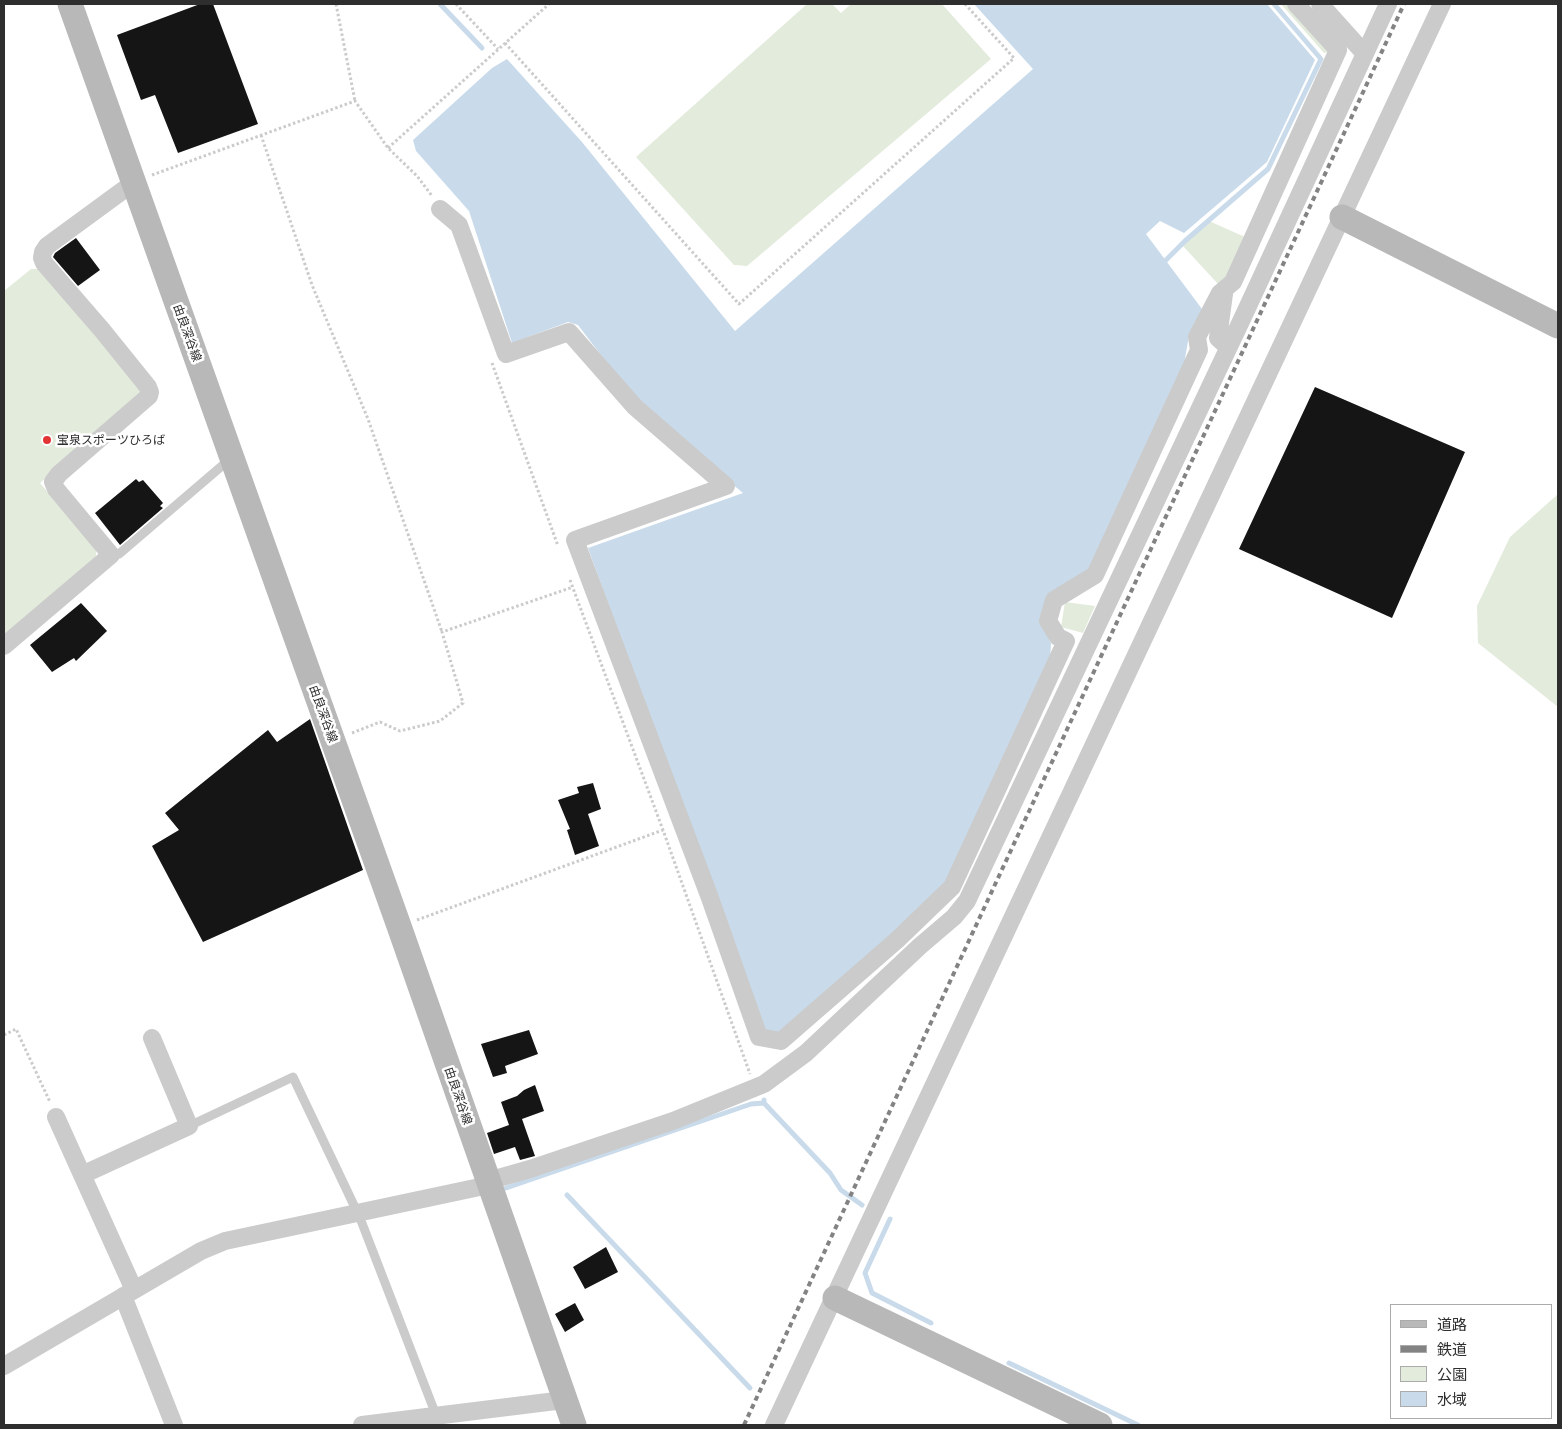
<!DOCTYPE html>
<html>
<head>
<meta charset="utf-8">
<style>
  body { margin:0 }
  #map { position:relative; width:1562px; height:1429px; overflow:hidden; background:#fff; font-family:Mulish,"Noto Sans JP",sans-serif }
  canvas { display:block }
  .frame { position:absolute; inset:0; border:5px solid #2e2e2e; pointer-events:none }
  .legend { position:absolute; left:1390px; top:1304px; width:162px; height:115px; box-sizing:border-box; background:#fff; border:1px solid #ababab; margin:0; padding:6px 9px; list-style:none; font-size:15px; color:#2e2e2e }
  .legend li { display:flex; align-items:center; gap:10px; height:25px }
  .legend b { width:25px; border:1px solid #ababab }
</style>
</head>
<body>
<div id="map">
<canvas width="1562" height="1429"></canvas>
<div class="frame"></div>
<ul class="legend">
<li><b style="height:6px;background:#b8b8b8"></b>道路</li>
<li><b style="height:6px;background:#838383"></b>鉄道</li>
<li><b style="height:14px;background:#e3ebdc"></b>公園</li>
<li><b style="height:14px;background:#c9dbeb"></b>水域</li>
</ul>
</div>
<script>
const ctx = document.querySelector('canvas').getContext('2d');
ctx.lineJoin = 'round';
function paint(path, color) {
  ctx.fillStyle = color;
  ctx.fill(path, 'evenodd');
}
function poly(rows) {
  const path = new Path2D();
  for (const r of rows) {
    path.moveTo(r[0], r[1]);
    for (let i = 2; i < r.length; i += 2) path.lineTo(r[i], r[i + 1]);
  }
  return path;
}
function stroke(path, color, width, dash) {
  ctx.strokeStyle = color;
  ctx.lineWidth = width;
  ctx.lineCap = dash ? 'butt' : 'round';
  ctx.setLineDash(dash || []);
  ctx.stroke(path);
}
function drawText(font, color, halo, rows, align = 'center') {
  ctx.font = font + ' Mulish,"Noto Sans JP",sans-serif';
  ctx.lineWidth = 5;
  ctx.setLineDash([]);
  ctx.textBaseline = 'middle';
  ctx.strokeStyle = halo;
  ctx.fillStyle = color;
  for (const [text, x, y, turn = 0] of rows) {
    ctx.save();
    ctx.translate(x, y);
    ctx.rotate((+turn || 0) * Math.PI / 180);
    ctx.textAlign = isNaN(turn) ? turn : align;
    if (halo) ctx.strokeText(text, 0, 0);
    ctx.fillText(text, 0, 0);
    ctx.restore();
  }
}
paint(poly([
  [807,4,832,4,841,13,851,4,942,4,991,59,747,266,734,265,636,157],
  [1281,4,1291,4,1332,51,1324,53],
  [1209,221,1245,237,1224,284,1218,284,1183,246],
  [31,269,40,269,141,390,140,398,40,483,96,548,96,558,4,635,4,291],
  [1558,494,1558,707,1478,643,1477,606,1510,537],
  [1065,602,1095,606,1083,633,1061,627]
]), '#e3ebdc');
paint(poly([
  [974,4,1267,4,1315,60,1267,162,1184,233,1160,221,1146,234,1202,309,1189,336,1184,364,1091,573,1054,596,1044,628,1051,643,1050,664,946,886,781,1037,763,1033,588,548,743,493,642,409,578,325,568,322,512,343,469,211,416,151,413,140,492,68,507,59,582,142,735,331,1033,69]
]), '#c9dbeb');
stroke(poly([
  [440,4,482,48],
  [1161,265,1185,241,1268,169,1321,59,1274,4],
  [764,1100,764,1103,830,1173,841,1190,862,1205],
  [506,1188,751,1104,764,1103],
  [567,1195,750,1388],
  [890,1219,865,1273,872,1293,931,1323],
  [1009,1363,1138,1425]
]), '#c9dbeb', 5);
paint(poly([
  [200,4,213,4,258,124,178,153,155,95,141,100,117,35],
  [76,238,100,270,78,286,53,257,55,253],
  [1315,387,1465,452,1392,618,1239,549],
  [136,479,139,482,143,480,163,503,160,506,163,508,120,545,95,513],
  [81,603,107,631,76,661,74,658,52,672,30,645],
  [310,719,363,870,203,942,152,846,179,830,165,813,268,730,277,742],
  [593,783,601,809,588,814,599,846,575,855,567,830,570,829,558,800,579,793,577,787],
  [529,1030,538,1054,505,1066,507,1073,493,1077,481,1044],
  [535,1085,544,1111,522,1119,535,1156,520,1160,515,1147,494,1154,487,1133,509,1125,501,1102,517,1096,524,1090],
  [606,1247,618,1272,585,1289,573,1267],
  [575,1303,584,1320,565,1332,555,1314]
]), '#151515');
stroke(poly([
  [336,4,355,101],
  [456,4,498,49],
  [505,43,739,304,1014,58,965,4],
  [261,135,312,285,368,419,442,632],
  [388,148,549,4],
  [152,175,355,101,388,148,417,176,432,196],
  [492,363,558,546],
  [570,580,663,830,750,1074],
  [352,733,380,722,400,731,440,721,463,703,442,632,573,587],
  [417,920,663,830],
  [4,1035,16,1029,50,1102]
]), '#cbcbcb', 3, [2.5, 2.5]);
stroke(poly([
  [111,555,119,554,230,459],
  [189,1126,293,1077,360,1218,436,1415]
]), '#cbcbcb', 9);
stroke(poly([
  [1320,4,1365,54],
  [440,209,459,225,506,354,569,332,635,407,726,486,575,540,710,898,759,1037,781,1041,897,940,952,887,1066,641,1058,637,1048,621,1054,600,1095,575,1199,350,1197,337,1220,293,1233,282,1338,50,1296,4],
  [1224,294,1218,338,1228,347],
  [4,646,111,555,56,489,53,482,59,474,149,396,150,392,148,387,102,330,44,263,42,258,43,252,47,246,133,183],
  [56,1117,134,1290],
  [82,1175,189,1126,152,1038],
  [488,1181,530,1169,673,1121,764,1084,806,1053,920,946,954,917,967,901,1243,317,1388,4],
  [123,1296,174,1425],
  [4,1366,201,1251,225,1241,489,1185],
  [362,1425,564,1400],
  [774,1425,1442,4]
]), '#cbcbcb', 18);
stroke(poly([
  [70,4,399,926,574,1425],
  [1342,217,1558,326],
  [835,1298,1100,1425]
]), '#b8b8b8', 25);
stroke(poly([
  [744,1425,1404,4]
]), '#838383', 4, [5, 4]);
for (const [x, y, r, color] of [
  [47,440,5,"#e13434"]
]) {
  const dot = new Path2D();
  dot.arc(x, y, r, 0, 2 * Math.PI);
  ctx.fillStyle = color;
  ctx.fill(dot);
  stroke(dot, '#fff', 2);
}
drawText('12px', '#2e2e2e', '#fff', [
  ["由良深谷線",187,333,70],
  ["由良深谷線",323,714,70],
  ["由良深谷線",458,1096,71]
]);
drawText('12px', '#2e2e2e', '#fff', [
  ["宝泉スポーツひろば",57,440]
], 'left');
</script>
</body>
</html>
